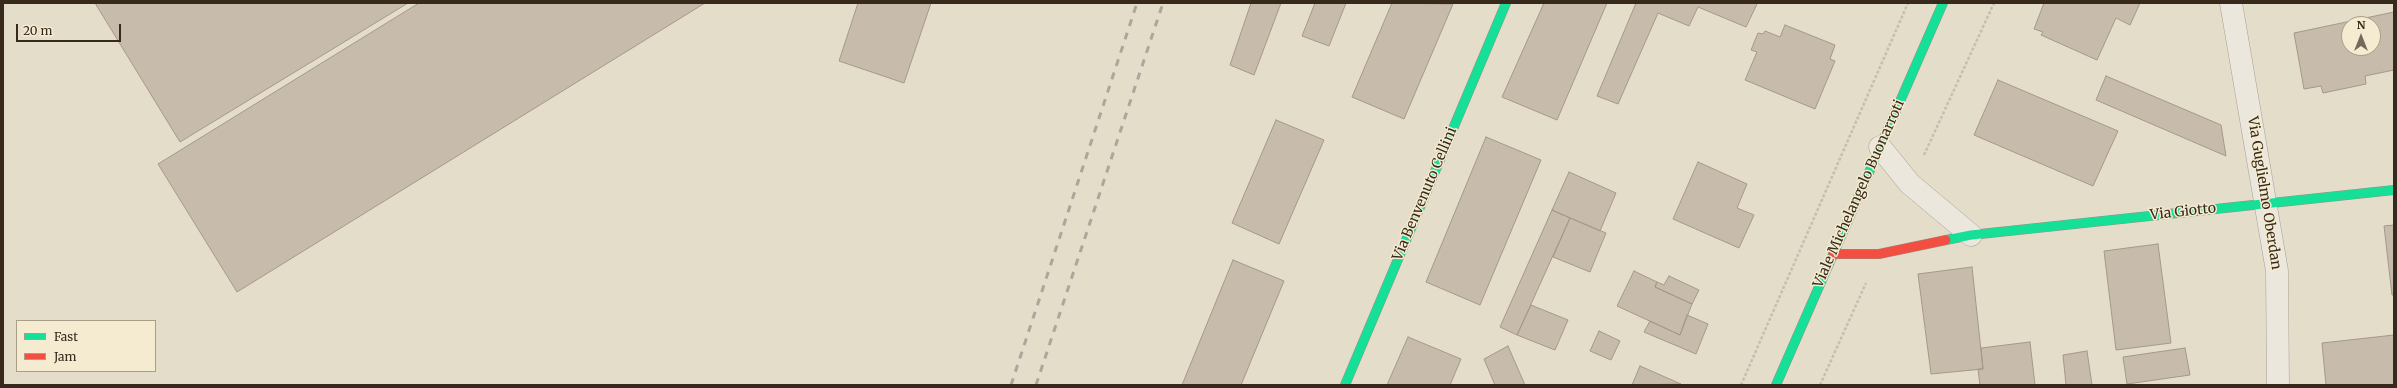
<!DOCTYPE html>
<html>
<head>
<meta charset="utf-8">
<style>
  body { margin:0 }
  #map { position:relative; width:2397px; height:388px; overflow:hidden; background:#e4ddca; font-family:Merriweather,serif }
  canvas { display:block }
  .frame { position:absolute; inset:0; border:4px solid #372a1d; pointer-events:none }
  .legend { position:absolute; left:16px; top:320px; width:140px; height:52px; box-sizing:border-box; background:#f5ebd0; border:1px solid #a99e88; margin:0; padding:5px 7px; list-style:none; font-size:12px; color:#372a1d }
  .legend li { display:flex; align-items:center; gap:8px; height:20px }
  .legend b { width:20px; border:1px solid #a99e88 }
  .north { position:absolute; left:2341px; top:16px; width:40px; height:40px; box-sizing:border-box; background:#f5ebd0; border:1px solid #a99e88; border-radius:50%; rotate:0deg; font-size:11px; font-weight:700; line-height:16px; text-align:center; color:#372a1d }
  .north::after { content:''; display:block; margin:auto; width:14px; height:18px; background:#74695a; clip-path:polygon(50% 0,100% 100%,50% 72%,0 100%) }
  .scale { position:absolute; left:16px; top:24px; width:105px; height:18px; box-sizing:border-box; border:2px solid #372a1d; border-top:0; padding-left:5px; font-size:12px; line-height:14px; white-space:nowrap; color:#372a1d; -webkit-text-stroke:3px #f5ebd0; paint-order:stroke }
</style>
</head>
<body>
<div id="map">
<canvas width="2397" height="388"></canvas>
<div class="frame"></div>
<ul class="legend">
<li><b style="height:5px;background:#16e098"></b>Fast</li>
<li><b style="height:5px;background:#f24e42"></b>Jam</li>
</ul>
<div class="north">N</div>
<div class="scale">20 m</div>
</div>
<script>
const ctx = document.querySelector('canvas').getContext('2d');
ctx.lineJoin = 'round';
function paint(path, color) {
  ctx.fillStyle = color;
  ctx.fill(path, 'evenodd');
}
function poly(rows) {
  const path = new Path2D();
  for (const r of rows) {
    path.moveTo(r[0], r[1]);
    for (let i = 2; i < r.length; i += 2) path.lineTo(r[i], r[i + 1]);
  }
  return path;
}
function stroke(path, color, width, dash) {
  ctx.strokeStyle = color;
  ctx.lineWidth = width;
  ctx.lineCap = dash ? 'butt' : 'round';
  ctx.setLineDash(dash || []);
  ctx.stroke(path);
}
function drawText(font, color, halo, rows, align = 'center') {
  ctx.font = font + ' Merriweather,serif';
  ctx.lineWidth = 3;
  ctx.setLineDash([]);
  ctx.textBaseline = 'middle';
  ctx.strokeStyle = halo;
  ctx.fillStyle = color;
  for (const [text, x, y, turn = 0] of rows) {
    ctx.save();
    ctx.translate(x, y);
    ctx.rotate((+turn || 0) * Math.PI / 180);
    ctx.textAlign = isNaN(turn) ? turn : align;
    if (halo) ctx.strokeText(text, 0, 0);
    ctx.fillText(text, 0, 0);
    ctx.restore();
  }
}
const building = poly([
  [95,3,408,3,180,142,95,3],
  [419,3,705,3,237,292,158,164,419,3],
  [858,3,931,3,904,83,839,61,858,3],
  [1251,3,1281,3,1254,75,1230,65,1251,3],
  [1315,3,1346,3,1329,46,1302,36,1315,3],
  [1392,3,1453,4,1404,119,1352,97,1392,3],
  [1544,3,1607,3,1557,120,1502,97,1544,3],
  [1636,3,1754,3,1757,4,1746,27,1698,7,1689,26,1658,13,1618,104,1597,96,1636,3],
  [2044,3,2140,3,2130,25,2116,18,2097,60,2041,35,2043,32,2034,29,2044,3],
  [2394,12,2394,70,2365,76,2366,84,2323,93,2321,86,2304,89,2294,33,2394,12],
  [2349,24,2373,24,2373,48,2349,48,2349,24],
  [1785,25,1835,45,1830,59,1835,61,1815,109,1745,80,1757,52,1751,50,1758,33,1763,34,1765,31,1780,37,1785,25],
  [2106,76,2221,125,2226,156,2096,100,2106,76],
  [1998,80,2118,131,2093,186,1974,135,1998,80],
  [1276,120,1324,140,1279,244,1232,223,1276,120],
  [1486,137,1541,160,1480,305,1426,282,1486,137],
  [1698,162,1747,184,1737,208,1754,215,1739,248,1673,219,1698,162],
  [1569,172,1616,193,1600,231,1552,210,1569,172],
  [1552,210,1570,218,1517,335,1500,327,1552,210],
  [1570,218,1606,233,1590,272,1553,257,1570,218],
  [2394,225,2394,295,2392,295,2384,226,2394,225],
  [2158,244,2171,343,2116,350,2104,251,2158,244],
  [1233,260,1284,281,1241,385,1182,385,1233,260],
  [1972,267,1983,369,1931,374,1918,274,1972,267],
  [1634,271,1657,282,1655,287,1692,304,1680,335,1617,306,1634,271],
  [1669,276,1699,290,1692,304,1655,287,1657,282,1664,285,1669,276],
  [1531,305,1568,320,1555,350,1517,335,1531,305],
  [1687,315,1708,324,1696,354,1644,332,1650,321,1680,335,1687,315],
  [1599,331,1620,341,1611,360,1590,351,1599,331],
  [2394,335,2394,385,2326,385,2322,343,2394,335],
  [1408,337,1461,359,1450,385,1387,385,1408,337],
  [2030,342,2035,385,1980,385,1978,369,1983,369,1981,348,2030,342],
  [1508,346,1525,385,1495,385,1484,359,1508,346],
  [2185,348,2190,375,2127,384,2123,357,2185,348],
  [2087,351,2092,385,2066,385,2063,355,2087,351],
  [1640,366,1681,384,1632,385,1640,366]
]);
paint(building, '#c7bbab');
stroke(building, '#a4988a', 1);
const street = poly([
  [2231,3,2277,271,2278,385],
  [1880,147,1910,184,1971,235]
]);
const fast = poly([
  [1946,240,1971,235,2394,190],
  [1345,385,1506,3],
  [1776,385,1943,3]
]);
const jam = poly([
  [1833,254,1879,254,1946,240]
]);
stroke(street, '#a9a194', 23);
stroke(fast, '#989184', 10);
stroke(jam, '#989184', 10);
stroke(poly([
  [1924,155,1994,3],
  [1741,385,1908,3],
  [1820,385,1866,283]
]), '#c4beb3', 2.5, [3, 2]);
stroke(street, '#ece7dd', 22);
stroke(fast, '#16e098', 9);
stroke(jam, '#f24e42', 9);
stroke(poly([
  [1011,385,1137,3],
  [1036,385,1163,3]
]), '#aba79d', 3, [7, 7]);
drawText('14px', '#372a1d', '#f5ebd0', [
  ["Via Guglielmo Oberdan",2264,193,81],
  ["Via Benvenuto Cellini",1425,194,-67],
  ["Viale Michelangelo Buonarroti",1859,194,-66],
  ["Via Giotto",2183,212,-6]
]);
</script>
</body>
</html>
